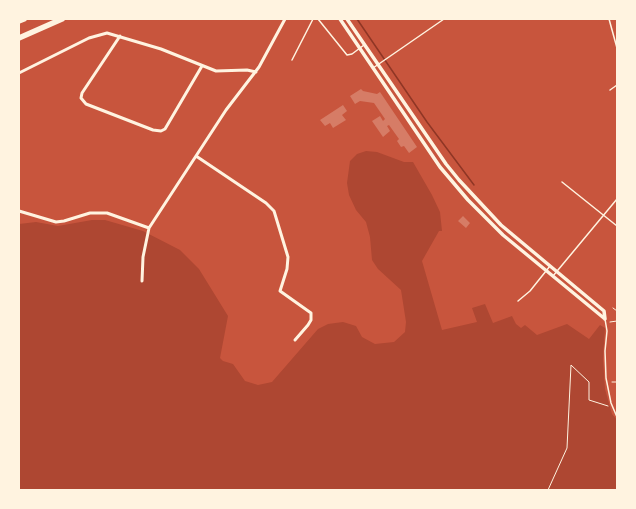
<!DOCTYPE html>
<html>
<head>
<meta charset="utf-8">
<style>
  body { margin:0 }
  #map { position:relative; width:636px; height:509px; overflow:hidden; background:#c8553d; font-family:"Noto Sans",sans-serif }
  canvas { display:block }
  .frame { position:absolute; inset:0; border:20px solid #fff3e0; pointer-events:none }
</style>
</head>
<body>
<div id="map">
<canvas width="636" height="509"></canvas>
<div class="frame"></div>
</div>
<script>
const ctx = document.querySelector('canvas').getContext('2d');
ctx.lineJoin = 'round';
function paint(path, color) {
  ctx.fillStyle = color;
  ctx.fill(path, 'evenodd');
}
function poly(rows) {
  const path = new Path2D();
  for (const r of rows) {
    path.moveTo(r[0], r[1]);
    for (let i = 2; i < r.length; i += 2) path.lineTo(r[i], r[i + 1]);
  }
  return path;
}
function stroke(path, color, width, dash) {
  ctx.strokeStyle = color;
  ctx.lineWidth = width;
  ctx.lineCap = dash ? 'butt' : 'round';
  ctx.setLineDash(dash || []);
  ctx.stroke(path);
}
paint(poly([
  [366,151,377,152,404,162,413,162,432,195,440,212,442,231,439,231,422,261,442,330,477,322,472,308,485,304,493,323,512,316,516,324,521,328,525,325,537,335,567,324,589,339,600,325,605,328,603,359,605,389,612,414,617,420,617,490,19,490,19,224,36,222,58,226,92,220,105,220,143,231,180,250,199,269,228,316,220,358,223,361,233,364,245,381,258,385,272,382,318,329,328,324,343,322,356,326,362,337,375,344,394,342,405,332,406,322,401,290,378,269,372,260,370,237,366,222,356,210,349,195,347,183,350,161,357,154]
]), '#ae4732');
stroke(poly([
  [357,19,427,122,474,185]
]), '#8f3625', 1.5);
paint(poly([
  [361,89,363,91,377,94,380,92,417,147,409,153,404,146,401,147,397,141,399,139,389,125,387,126,390,131,383,137,372,121,380,116,383,121,385,119,374,103,360,101,355,104,350,96],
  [343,105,347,111,342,115,346,120,333,128,330,123,325,126,320,120],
  [463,216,470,223,466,228,458,221]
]), '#d67c66');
stroke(poly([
  [613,308,617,311],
  [610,322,617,321],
  [612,382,617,382],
  [548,490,567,448,571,365,589,382,589,400,608,406]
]), '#fff3e0', 1);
stroke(poly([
  [318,19,347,55,352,54,364,45],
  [609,19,617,48],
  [292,60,313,19],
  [373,68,444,19],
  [610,90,617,85],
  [562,182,617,226],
  [553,276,617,199],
  [518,301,530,291,550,266],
  [605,319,607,331,605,351,606,378,611,403,617,417]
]), '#fff3e0', 1.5);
stroke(poly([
  [120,36,82,93,81,98,86,104,153,130,161,131,165,129,202,66],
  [19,73,89,38,107,33,161,49,216,71,247,70,256,72],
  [196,156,266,203,274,211,288,257,287,269,280,291,311,313,311,320,308,325,295,340],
  [19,211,56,222,64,221,90,213,107,213,149,228],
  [142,281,143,257,149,228,226,110,259,67,285,19]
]), '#fff3e0', 3);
stroke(poly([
  [340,19,440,167,468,200,503,235,605,319],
  [347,19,446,164,459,180,501,225,604,311,605,319]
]), '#fff3e0', 3.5);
stroke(poly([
  [19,21,24,19],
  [19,38,62,19]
]), '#fff3e0', 5.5);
</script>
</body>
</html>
